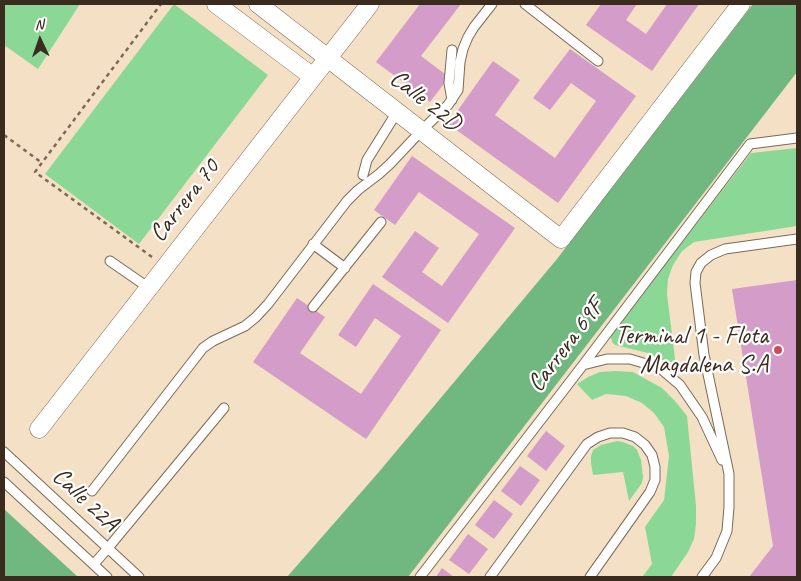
<!DOCTYPE html>
<html>
<head>
<meta charset="utf-8">
<style>
  body { margin:0 }
  #map { position:relative; width:801px; height:581px; overflow:hidden; background:#f4e0c5; font-family:Caveat,sans-serif }
  canvas { display:block }
  .frame { position:absolute; inset:0; border:5px solid #3b2a1e; pointer-events:none }
  .north { position:absolute; left:15px; top:15px; width:50px; height:50px; -webkit-text-stroke:4px #fff; paint-order:stroke; rotate:357deg; font-size:14px; font-weight:700; line-height:20px; text-align:center; color:#3b2a1e }
  .north::after { content:''; display:block; margin:auto; width:18px; height:22px; background:#3b2a1e; clip-path:polygon(50% 0,100% 100%,50% 72%,0 100%) }
</style>
</head>
<body>
<div id="map">
<canvas width="801" height="581"></canvas>
<div class="frame"></div>
<div class="north">N</div>
</div>
<script>
const ctx = document.querySelector('canvas').getContext('2d');
ctx.lineJoin = 'round';
function paint(path, color) {
  ctx.fillStyle = color;
  ctx.fill(path, 'evenodd');
}
function poly(rows) {
  const path = new Path2D();
  for (const r of rows) {
    path.moveTo(r[0], r[1]);
    for (let i = 2; i < r.length; i += 2) path.lineTo(r[i], r[i + 1]);
  }
  return path;
}
function stroke(path, color, width, dash) {
  ctx.strokeStyle = color;
  ctx.lineWidth = width;
  ctx.lineCap = dash ? 'butt' : 'round';
  ctx.setLineDash(dash || []);
  ctx.stroke(path);
}
function drawText(font, color, halo, rows, align = 'center') {
  ctx.font = font + ' Caveat,sans-serif';
  ctx.lineWidth = 4.5;
  ctx.setLineDash([]);
  ctx.textBaseline = 'middle';
  ctx.strokeStyle = halo;
  ctx.fillStyle = color;
  for (const [text, x, y, turn = 0] of rows) {
    ctx.save();
    ctx.translate(x, y);
    ctx.rotate((+turn || 0) * Math.PI / 180);
    ctx.textAlign = isNaN(turn) ? turn : align;
    if (halo) ctx.strokeText(text, 0, 0);
    ctx.fillText(text, 0, 0);
    ctx.restore();
  }
}
paint(poly([
  [4,4,80,4,38,69,4,45],
  [174,4,268,75,139,244,45,174],
  [797,148,797,226,694,242,682,251,673,265,668,279,667,294,676,367,648,353,615,345,612,342,611,337,613,332,751,153],
  [616,371,633,372,662,388,676,402,687,416,696,506,696,524,694,539,688,552,671,577,642,577,652,564,645,527,664,500,669,456,664,427,654,413,642,403,626,396,606,394,592,400,577,384,588,377,600,372],
  [617,441,623,442,633,446,637,450,641,460,643,477,642,483,629,501,623,472,593,475,591,463,591,456,593,450,601,445]
]), '#8bd896');
paint(poly([
  [753,4,797,4,797,72,408,577,287,577,378,473,557,259],
  [4,509,78,577,4,577]
]), '#70b87f');
paint(poly([
  [420,4,461,4,421,56,449,77,430,102,376,62],
  [601,4,637,4,626,20,646,34,667,4,699,4,652,71,586,25],
  [570,49,636,96,558,203,448,124,493,61,520,80,495,115,555,158,596,101,571,83,550,110,533,98],
  [412,156,515,228,448,323,382,277,415,231,439,248,422,272,442,286,479,234,419,192,395,225,374,210],
  [797,280,797,577,749,577,773,546,732,289],
  [373,284,441,330,366,439,253,362,297,298,325,317,300,353,361,394,401,336,375,318,356,347,338,335],
  [546,431,565,446,546,471,527,456],
  [520,466,540,480,521,506,501,491],
  [494,500,513,514,494,539,475,525],
  [468,534,488,549,469,574,449,560],
  [442,568,454,577,436,577]
]), '#d49cc8');
const lane = poly([
  [525,4,598,61],
  [452,50,449,83,452,100],
  [363,175,367,160,397,112],
  [313,244,345,268],
  [110,261,149,288],
  [313,307,381,222],
  [583,365,607,359,630,359,660,368,680,385,702,417,722,460],
  [4,452,139,577],
  [4,482,107,577],
  [92,491,203,348,213,341,245,326,256,317,268,304,347,201,358,190,379,174,390,164,422,130,448,105,458,90,460,62,463,49,468,37,474,27,492,4],
  [94,564,108,548,224,408],
  [420,577,583,365,750,144,797,138],
  [490,577,587,444,598,437,610,433,623,433,635,437,645,445,652,455,655,467,655,480,650,492,590,577],
  [702,577,716,558,727,531,729,507,729,474,704,355,695,283,696,272,701,263,711,255,725,249,797,239]
]);
const street = poly([
  [216,4,313,77],
  [258,4,561,239,741,4],
  [39,429,370,4]
]);
stroke(lane, '#7c6a58', 11);
stroke(street, '#7c6a58', 19);
stroke(poly([
  [4,135,42,163],
  [152,257,35,172,161,4]
]), '#7c6a58', 2.5, [4, 4]);
stroke(lane, '#fff', 9);
stroke(street, '#fff', 18);
for (const [x, y, r, color] of [
  [778,350,5,"#d1495b"]
]) {
  const dot = new Path2D();
  dot.arc(x, y, r, 0, 2 * Math.PI);
  ctx.fillStyle = color;
  ctx.fill(dot);
  stroke(dot, '#fff', 2);
}
drawText('25px', '#3b2a1e', '#fff', [
  ["Calle 22D",425,101,38],
  ["Carrera 70",185,201,-52],
  ["Carrera 69F",566,346,-53],
  ["Calle 22A",85,500,43]
]);
drawText('25px', '#3b2a1e', '#fff', [
  ["Terminal 1 - Flota",768,336],
  ["Magdalena S.A",768,365]
], 'right');
</script>
</body>
</html>
